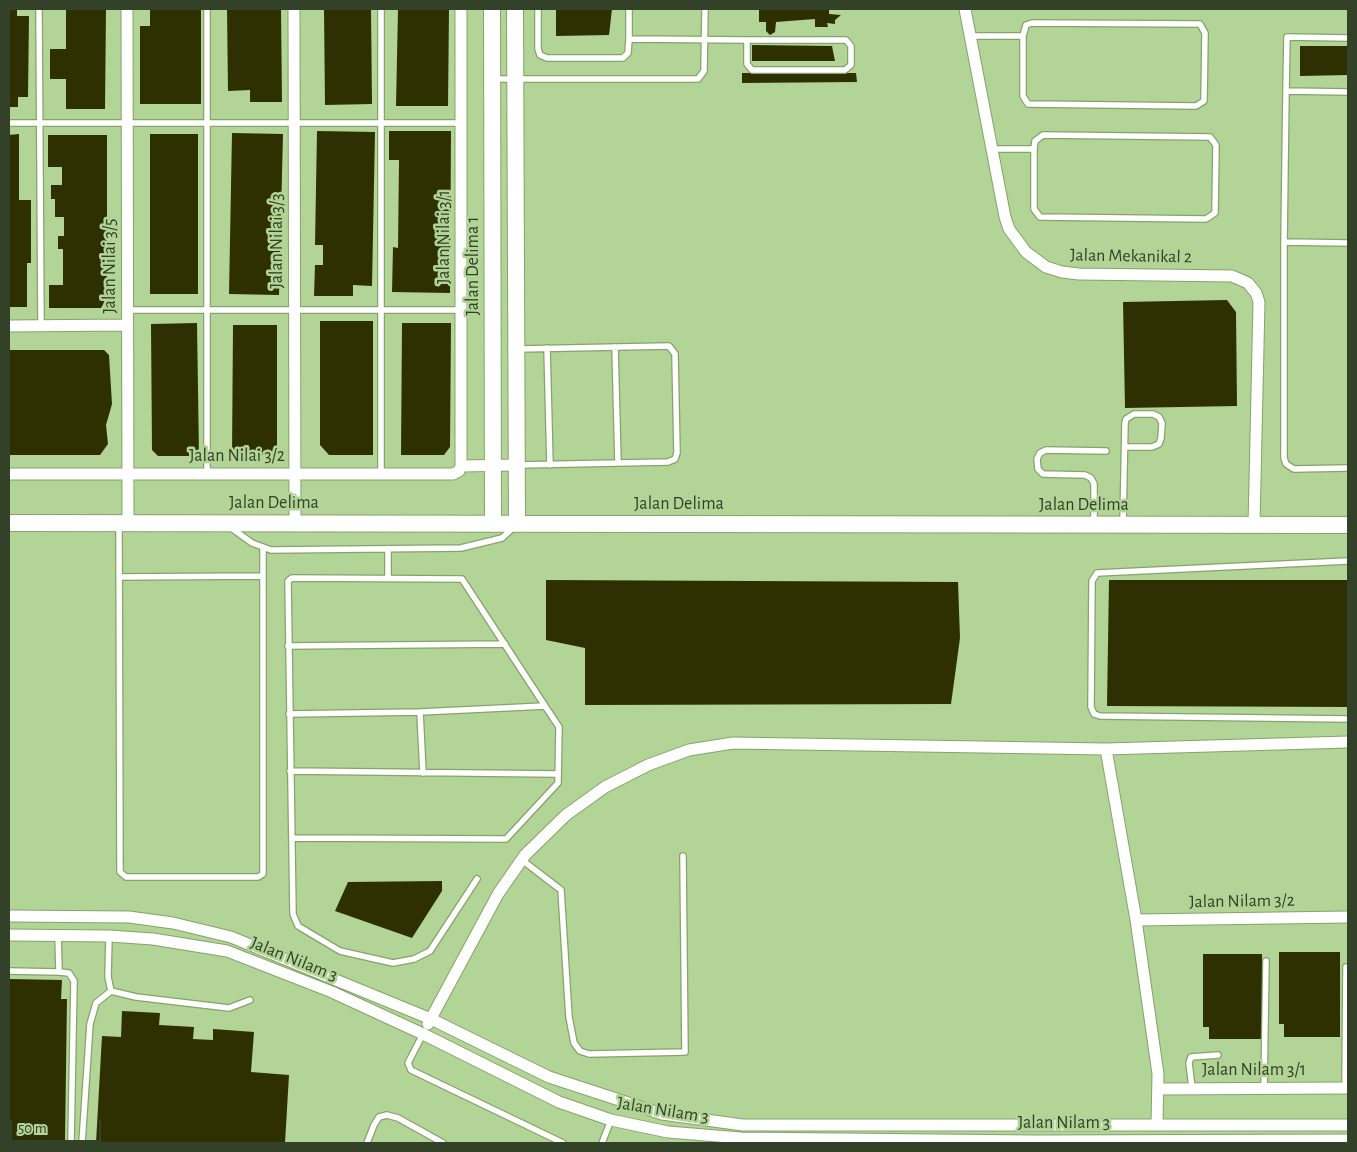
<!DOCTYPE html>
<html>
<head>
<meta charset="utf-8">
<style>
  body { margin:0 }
  #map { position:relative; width:1357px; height:1152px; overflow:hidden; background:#b2d496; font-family:"Alegreya Sans",sans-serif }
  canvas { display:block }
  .frame { position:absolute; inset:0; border:10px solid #334128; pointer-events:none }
  .scale { position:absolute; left:10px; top:1120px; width:91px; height:22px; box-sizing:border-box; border:2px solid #334128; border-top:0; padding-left:6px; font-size:15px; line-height:18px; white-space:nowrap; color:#334128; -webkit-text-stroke:4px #b2d496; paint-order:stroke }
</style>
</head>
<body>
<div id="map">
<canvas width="1357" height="1152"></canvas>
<div class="frame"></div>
<div class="scale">50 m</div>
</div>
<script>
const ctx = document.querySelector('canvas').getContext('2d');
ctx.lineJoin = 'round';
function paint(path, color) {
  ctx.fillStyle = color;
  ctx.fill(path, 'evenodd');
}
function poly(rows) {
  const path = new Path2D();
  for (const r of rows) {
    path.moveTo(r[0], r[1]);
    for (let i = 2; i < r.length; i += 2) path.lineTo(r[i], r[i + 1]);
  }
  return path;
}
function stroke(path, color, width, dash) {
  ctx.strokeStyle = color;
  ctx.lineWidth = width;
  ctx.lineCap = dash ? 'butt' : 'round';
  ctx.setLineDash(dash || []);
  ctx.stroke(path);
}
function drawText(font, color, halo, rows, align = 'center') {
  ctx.font = font + ' "Alegreya Sans",sans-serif';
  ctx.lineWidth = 5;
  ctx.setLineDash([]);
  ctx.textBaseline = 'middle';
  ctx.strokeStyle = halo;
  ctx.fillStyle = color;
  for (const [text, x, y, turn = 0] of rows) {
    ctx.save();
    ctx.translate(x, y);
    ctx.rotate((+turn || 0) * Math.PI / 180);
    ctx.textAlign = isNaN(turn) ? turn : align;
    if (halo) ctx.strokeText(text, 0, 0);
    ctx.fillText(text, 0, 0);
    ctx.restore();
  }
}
paint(poly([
  [9,9,17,9,17,16,29,16,28,97,18,97,18,107,9,107],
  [66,9,106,9,105,109,66,109,66,79,50,79,50,49,66,49],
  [150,9,201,9,201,104,140,104,140,26,150,26],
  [227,9,281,9,282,102,250,102,250,90,228,91],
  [324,9,371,9,372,104,325,105],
  [398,9,449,9,448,106,396,106],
  [556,9,612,9,609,35,556,36],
  [759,9,829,9,829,14,841,15,835,20,835,24,827,23,828,27,815,27,815,19,776,22,775,32,770,35,766,31,766,22,759,22],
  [752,45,832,46,835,61,752,61],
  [1300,46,1348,46,1348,75,1300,76],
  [742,73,856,73,857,82,742,83],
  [317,131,375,132,372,286,353,285,353,296,314,296,315,265,323,265,323,245,315,245],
  [389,131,451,131,450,293,392,292,393,247,398,248,399,160,389,160],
  [232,133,283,134,279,295,229,294],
  [19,134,19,200,31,200,31,263,27,263,27,307,9,307,9,135],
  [150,134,198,134,198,294,150,294],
  [48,135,107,135,107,298,101,308,49,308,49,285,63,285,63,249,58,249,58,236,64,236,64,217,55,217,55,199,51,199,51,185,62,185,62,167,48,167],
  [1227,300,1236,312,1237,406,1125,408,1123,302],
  [320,321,373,321,373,455,329,455,320,445],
  [197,323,199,456,158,456,152,450,151,324],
  [402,323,451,323,450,447,444,455,401,455],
  [233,325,277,325,277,446,269,455,232,455],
  [9,350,104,350,109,355,112,404,106,425,108,444,100,455,9,455],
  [546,580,958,582,960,638,951,704,585,705,585,648,546,640],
  [1109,580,1348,580,1348,707,1107,706],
  [442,881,442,891,412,938,335,911,348,882],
  [1279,952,1340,952,1340,1037,1284,1037,1284,1024,1279,1024],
  [1203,954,1262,954,1262,1039,1209,1039,1209,1027,1203,1027],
  [9,979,62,980,61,999,67,999,65,1140,62,1143,9,1143],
  [122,1011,160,1013,159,1025,194,1027,193,1039,213,1040,213,1029,254,1032,251,1072,289,1075,285,1143,96,1143,102,1036,121,1037]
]), '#2f3002');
const lane = poly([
  [39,9,41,326],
  [207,9,207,474],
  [381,9,381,474],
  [538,9,538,49,540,55,547,58,623,58,628,53,629,39,747,40,846,40,851,46,851,65,845,70,752,70,747,64,747,40],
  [970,36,1023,36,1026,25,1032,23,1200,24,1205,33,1204,101,1196,106,1028,104,1023,96,1023,36],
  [629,39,629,9],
  [494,79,698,79,704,71,705,9],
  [1286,91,1287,37,1348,38],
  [1348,92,1286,91,1284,242,1284,458,1286,464,1294,469,1348,468],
  [9,123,461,123],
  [991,149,1034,149,1035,141,1043,135,1210,137,1216,145,1215,213,1206,219,1040,217,1034,209,1034,149],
  [1284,242,1348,243],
  [127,310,462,310],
  [615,347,618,463],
  [547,348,550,465],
  [518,349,669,346,675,354,677,453,675,459,668,462,519,465],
  [1094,522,1094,484,1091,478,1085,475,1043,474,1038,469,1037,459,1040,453,1046,450,1106,451],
  [1123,522,1125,423,1126,419,1134,414,1153,414,1159,417,1162,423,1161,438,1159,444,1152,447,1125,447],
  [119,525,120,872,126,877,258,877,263,874,263,548],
  [230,527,252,543,271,550,461,548,502,538,514,527],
  [388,549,388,578],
  [1348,561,1097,573,1092,581,1091,707,1094,714,1100,716,1348,719],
  [119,577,262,576],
  [288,646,505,644],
  [420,712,423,773],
  [289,714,420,712,545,706,559,727,558,783,506,839,292,838],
  [290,771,557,774],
  [522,860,561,890,569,1017,574,1043,580,1051,589,1054,685,1052,683,856],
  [477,879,430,951,414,959,393,963,340,951,298,926,293,914,288,581,292,578,462,579,545,706],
  [109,936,108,977,111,991,136,997,229,1008,250,1000],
  [9,971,59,972,58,935],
  [59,972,69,973,74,981,71,1143],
  [423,1034,408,1063,411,1070,563,1143],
  [1192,1088,1189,1063,1191,1057,1218,1055],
  [1264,1088,1266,961],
  [1345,1088,1346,967],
  [82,1143,90,1024,96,1003,111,991],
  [367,1143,374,1125,379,1117,387,1115,398,1118,443,1143],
  [602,1143,611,1120]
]);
const street = poly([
  [127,9,128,523],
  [294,9,295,523],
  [461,9,461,466],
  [965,9,1005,217,1009,229,1026,252,1046,267,1062,272,1079,274,1232,276,1248,283,1256,293,1259,302,1254,525],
  [9,326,127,325],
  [461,466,517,465],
  [9,474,453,474,459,471,461,466],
  [1106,749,1136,920,1158,1074,1157,1125],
  [9,916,129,917,173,923,231,937,431,1019,549,1077,662,1114,743,1125,1348,1125],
  [1136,920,1348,917],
  [9,935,109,936,153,939,227,951,332,992,423,1034,559,1102,611,1120,668,1132,741,1138,1035,1141,1348,1140],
  [428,1024,498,894,525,855,566,815,605,787,648,765,689,750,733,743,1106,749,1348,742],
  [1159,1089,1348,1088]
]);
const secondary = poly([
  [492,9,493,524],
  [515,9,517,524],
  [9,523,1348,525]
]);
stroke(lane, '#84a468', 8);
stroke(street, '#84a468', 13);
stroke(secondary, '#84a468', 18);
stroke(lane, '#fff', 5.5);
stroke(street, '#fff', 11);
stroke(secondary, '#fff', 16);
drawText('18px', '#334128', '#b2d496', [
  ["Jalan Nilai 3/1",444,237,-90],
  ["Jalan Nilai 3/3",277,241,-90],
  ["Jalan Mekanikal 2",1131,256,1],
  ["Jalan Nilai 3/5",110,266,-90],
  ["Jalan Delima 1",473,266,-90],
  ["Jalan Nilai 3/2",237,456],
  ["Jalan Delima",274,503],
  ["Jalan Delima",679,504],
  ["Jalan Delima",1084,505],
  ["Jalan Nilam 3/2",1242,901,-1],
  ["Jalan Nilam 3",294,959,22],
  ["Jalan Nilam 3/1",1254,1070],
  ["Jalan Nilam 3",663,1110,9],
  ["Jalan Nilam 3",1064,1123]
]);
</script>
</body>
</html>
